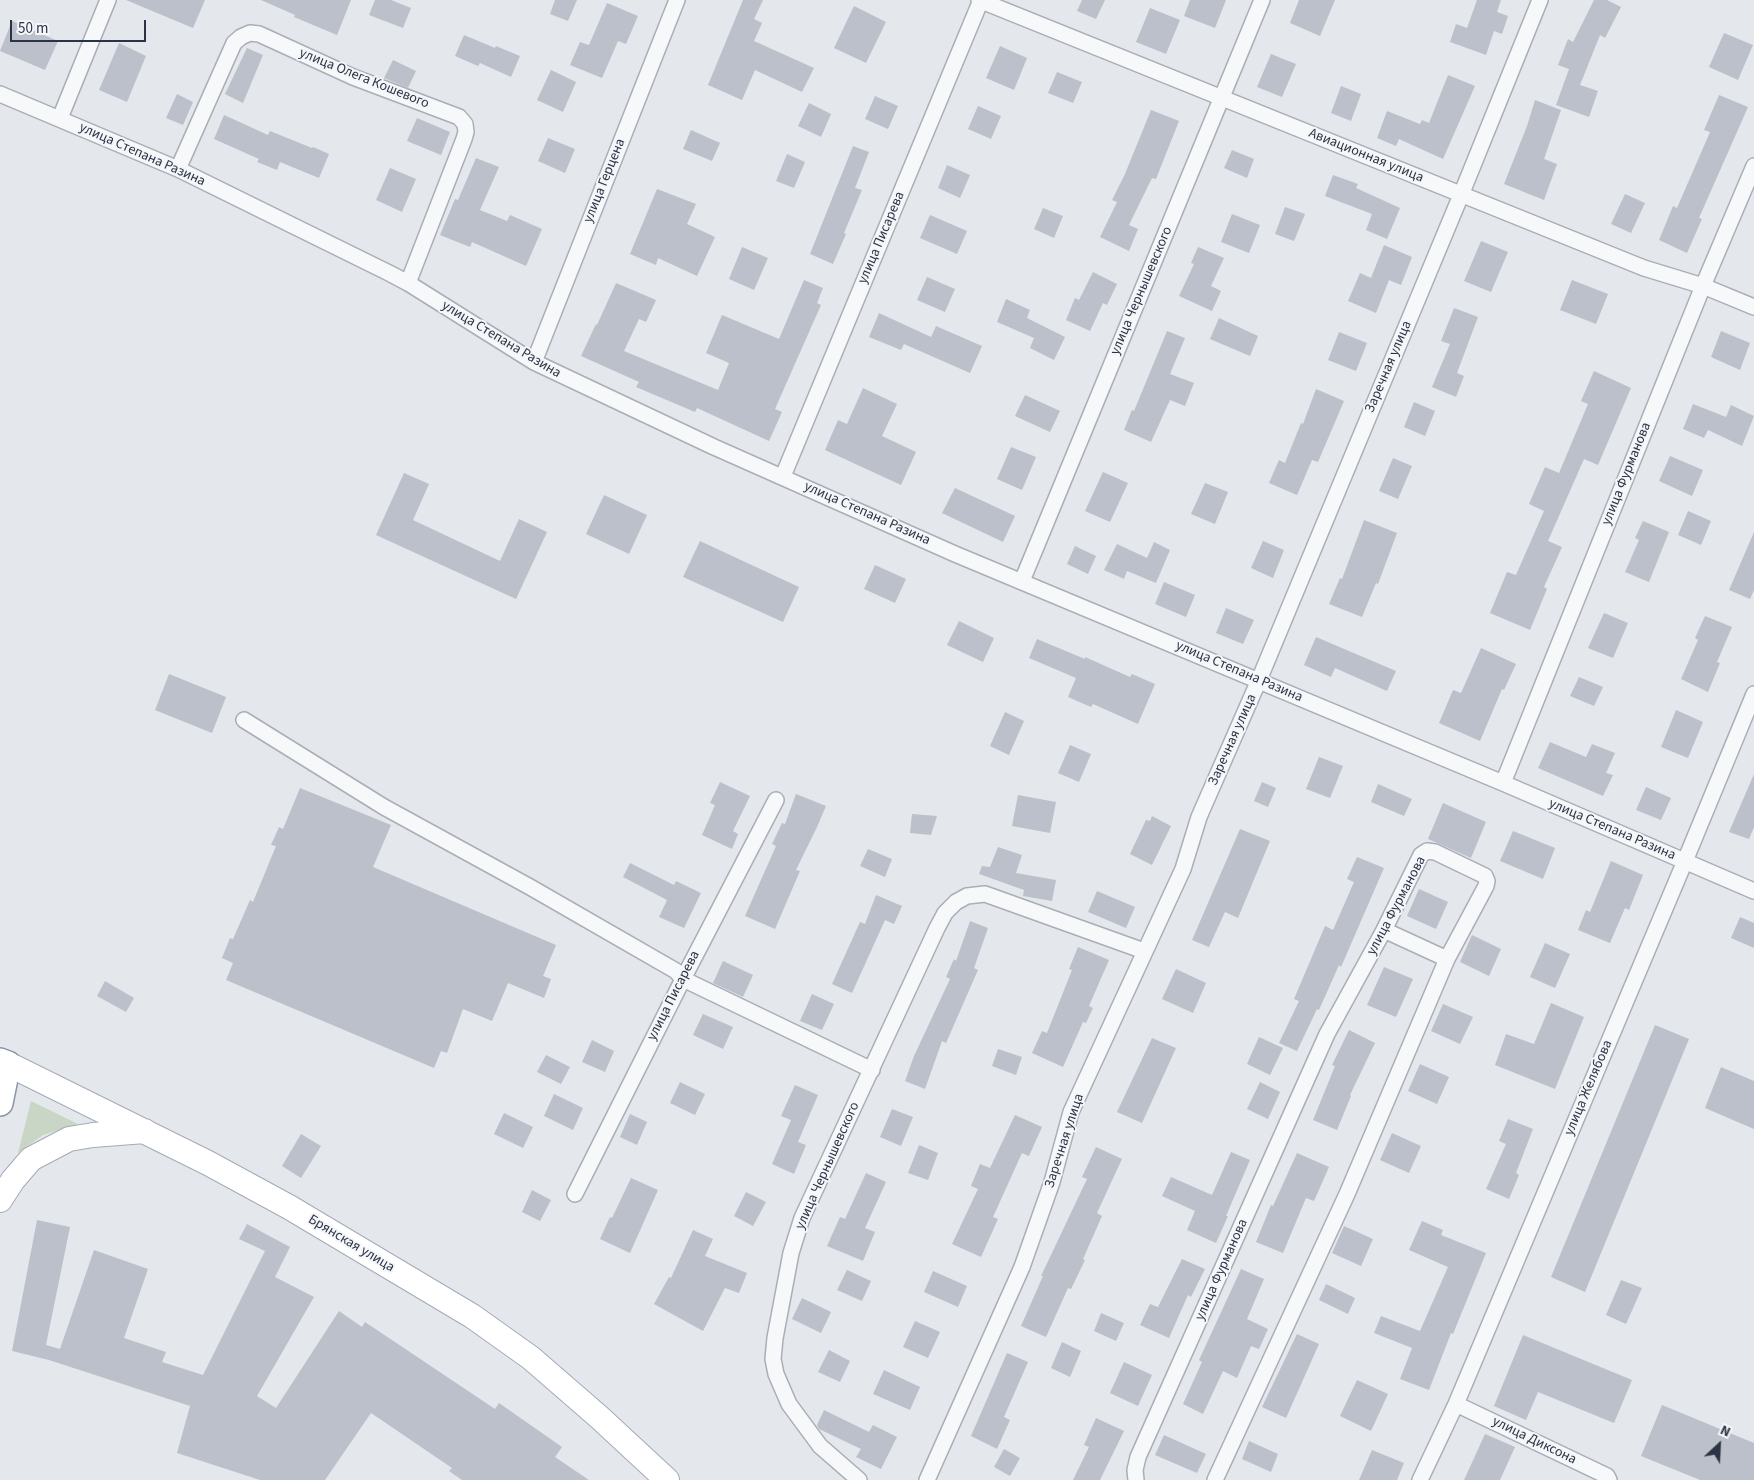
<!DOCTYPE html>
<html>
<head>
<meta charset="utf-8">
<style>
  body { margin:0 }
  #map { position:relative; width:1754px; height:1480px; overflow:hidden; background:#e4e7ec; font-family:"Source Sans 3",sans-serif }
  canvas { display:block }
  .north { position:absolute; left:1694px; top:1420px; width:50px; height:50px; -webkit-text-stroke:4px #f4f6f9; paint-order:stroke; rotate:25deg; font-size:14px; font-weight:700; line-height:20px; text-align:center; color:#2b3445 }
  .north::after { content:''; display:block; margin:auto; width:18px; height:22px; background:#2b3445; clip-path:polygon(50% 0,100% 100%,50% 72%,0 100%) }
  .scale { position:absolute; left:10px; top:20px; width:136px; height:22px; box-sizing:border-box; border:2px solid #2b3445; border-top:0; padding-left:6px; font-size:15px; line-height:18px; white-space:nowrap; color:#2b3445; -webkit-text-stroke:4px #f4f6f9; paint-order:stroke }
</style>
</head>
<body>
<div id="map">
<canvas width="1754" height="1480"></canvas>
<div class="north">N</div>
<div class="scale">50 m</div>
</div>
<script>
const ctx = document.querySelector('canvas').getContext('2d');
ctx.lineJoin = 'round';
function paint(path, color) {
  ctx.fillStyle = color;
  ctx.fill(path, 'evenodd');
}
function poly(rows) {
  const path = new Path2D();
  for (const r of rows) {
    path.moveTo(r[0], r[1]);
    for (let i = 2; i < r.length; i += 2) path.lineTo(r[i], r[i + 1]);
  }
  return path;
}
function stroke(path, color, width, dash) {
  ctx.strokeStyle = color;
  ctx.lineWidth = width;
  ctx.lineCap = dash ? 'butt' : 'round';
  ctx.setLineDash(dash || []);
  ctx.stroke(path);
}
function drawText(font, color, halo, rows, align = 'center') {
  ctx.font = font + ' "Source Sans 3",sans-serif';
  ctx.lineWidth = 4;
  ctx.setLineDash([]);
  ctx.textBaseline = 'middle';
  ctx.strokeStyle = halo;
  ctx.fillStyle = color;
  for (const [text, x, y, turn = 0] of rows) {
    ctx.save();
    ctx.translate(x, y);
    ctx.rotate((+turn || 0) * Math.PI / 180);
    ctx.textAlign = isNaN(turn) ? turn : align;
    if (halo) ctx.strokeText(text, 0, 0);
    ctx.fillText(text, 0, 0);
    ctx.restore();
  }
}
paint(poly([
  [31,1101,78,1124,43,1135,18,1153]
]), '#c9d6c5');
paint(poly([
  [126,0,205,0,193,28],
  [261,0,351,0,337,35,294,17,295,15],
  [375,0,391,0,411,8,403,28,369,15],
  [555,0,577,0,568,21,550,14],
  [743,0,763,0,754,19,762,23,754,41,814,68,802,92,755,70,742,100,708,85],
  [1082,0,1105,0,1096,19,1077,11],
  [1190,0,1226,0,1215,28,1184,16],
  [1299,0,1335,0,1320,36,1290,23],
  [1477,0,1501,0,1497,12,1508,16,1502,34,1494,31,1486,55,1450,42,1456,24,1467,28],
  [1594,0,1607,0,1621,7,1605,38,1600,35,1580,85,1598,91,1589,117,1556,105,1569,69,1558,65,1568,39,1573,42],
  [607,3,638,16,626,44,618,41,602,78,570,65,580,42,589,45],
  [854,6,886,22,866,63,834,48],
  [1150,8,1180,20,1166,54,1136,42],
  [12,21,58,41,45,70,0,51],
  [1724,33,1753,45,1738,80,1709,67],
  [464,35,495,48,496,46,520,56,511,77,480,63,478,66,455,56],
  [119,43,146,56,127,102,99,90],
  [1000,46,1027,58,1014,90,986,78],
  [247,48,263,55,243,103,225,94],
  [1271,54,1296,64,1282,97,1257,87],
  [393,60,416,71,408,88,384,78],
  [551,70,576,82,563,112,537,100],
  [1057,72,1082,82,1073,103,1048,93],
  [1448,75,1475,86,1443,159,1399,139,1396,146,1377,138,1387,111,1420,124,1422,120,1429,123],
  [1341,86,1361,94,1351,121,1331,113],
  [177,94,193,102,183,125,166,118],
  [1719,95,1748,107,1699,218,1702,219,1687,253,1659,240,1673,206,1677,208,1710,132,1704,130],
  [875,96,898,106,888,129,865,119],
  [1535,100,1561,110,1544,159,1557,164,1544,200,1504,184,1527,126],
  [809,103,831,114,821,137,798,126],
  [978,106,1001,116,991,139,968,129],
  [1151,110,1179,121,1156,179,1152,178,1129,225,1138,229,1129,251,1100,237,1117,202,1112,200,1125,174],
  [224,115,268,135,270,131,312,148,313,147,329,154,319,178,280,162,277,170,257,162,259,159,214,139],
  [417,118,450,132,441,155,407,141],
  [691,130,720,143,712,161,683,149],
  [548,138,575,149,565,173,538,161],
  [853,146,869,152,855,188,862,190,844,233,846,234,833,264,810,254],
  [1232,150,1254,159,1247,178,1224,168],
  [787,154,805,162,794,188,776,181],
  [476,158,499,167,480,210,507,221,510,215,542,229,526,266,472,242,470,247,440,235,455,199,458,200],
  [947,165,970,175,960,198,938,188],
  [390,168,416,179,402,212,376,200],
  [1333,175,1358,184,1356,188,1400,208,1387,239,1366,230,1372,214,1325,196],
  [657,189,696,204,687,224,715,237,697,276,658,258,656,265,630,254],
  [1625,194,1645,203,1631,233,1611,224],
  [1285,207,1305,214,1294,241,1275,234],
  [1043,208,1063,216,1054,238,1034,229],
  [1232,214,1260,225,1249,253,1221,242],
  [930,215,967,231,957,254,920,238],
  [1481,241,1508,252,1491,292,1464,281],
  [1384,245,1412,257,1401,285,1389,280,1376,313,1348,301,1360,273,1371,278],
  [742,247,768,258,754,290,729,279],
  [1198,247,1224,258,1211,286,1221,291,1212,311,1179,296,1194,264,1191,263],
  [1093,272,1117,284,1107,305,1103,303,1090,331,1066,320,1075,298,1079,300],
  [927,277,955,289,945,312,917,300],
  [804,280,823,288,817,303,821,305,775,409,782,412,769,441,697,408,695,412,636,387,639,382,581,356,596,324,597,325,616,283,656,300,646,322,639,319,624,351,718,390,729,363,706,353,722,315,779,339],
  [1572,280,1608,294,1596,324,1560,310],
  [1006,299,1030,310,1027,318,1065,337,1054,360,1030,348,1034,338,997,322],
  [1454,308,1478,317,1457,373,1464,376,1456,397,1432,387,1450,344,1441,341],
  [879,313,931,337,936,326,982,346,970,373,904,344,901,350,869,337],
  [1219,318,1258,336,1250,356,1210,339],
  [1167,331,1185,338,1170,374,1194,383,1185,406,1170,400,1151,442,1124,430,1132,410,1134,411],
  [1721,331,1750,343,1740,370,1711,357],
  [1339,332,1367,343,1356,371,1328,360],
  [1594,371,1631,388,1598,465,1584,459,1548,541,1562,547,1544,587,1547,589,1530,630,1490,613,1507,572,1516,575,1544,511,1529,504,1545,467,1559,473,1588,404,1581,401],
  [863,388,897,404,882,436,916,452,901,485,825,450,838,420,847,424],
  [1316,389,1344,401,1318,462,1312,460,1297,495,1269,483,1279,460,1285,463,1301,423,1303,424],
  [1025,395,1060,411,1050,432,1015,416],
  [1414,402,1435,411,1425,436,1404,427],
  [1693,404,1726,417,1731,405,1754,416,1742,446,1708,430,1704,438,1683,429],
  [1011,447,1036,457,1022,490,997,479],
  [1670,456,1703,470,1692,496,1659,481],
  [1393,458,1412,466,1398,499,1379,491],
  [1103,472,1128,483,1110,522,1085,511],
  [404,473,429,484,413,520,500,561,519,519,547,532,516,599,376,535],
  [1205,483,1228,492,1215,524,1191,514],
  [955,488,1015,516,1003,542,942,513],
  [604,495,647,515,629,554,586,534],
  [1688,511,1711,521,1701,545,1678,535],
  [1364,520,1397,533,1378,584,1376,583,1362,617,1329,604,1340,578,1342,579],
  [1643,521,1669,532,1649,582,1625,572,1639,540,1635,538],
  [1754,532,1754,590,1750,599,1729,590],
  [700,541,799,587,783,622,683,577],
  [1263,541,1284,550,1273,578,1251,568],
  [1154,542,1170,550,1156,583,1127,571,1124,579,1104,570,1117,544,1147,558],
  [1075,546,1096,556,1088,574,1067,564],
  [875,565,906,579,895,603,864,589],
  [1164,582,1195,595,1186,617,1155,604],
  [1226,608,1254,620,1243,644,1216,633],
  [1604,613,1628,623,1613,658,1588,648],
  [1705,616,1732,627,1717,662,1720,663,1708,692,1681,679,1698,640,1695,638],
  [959,621,994,638,983,662,947,645],
  [1316,637,1396,671,1387,691,1335,668,1331,677,1304,665],
  [1037,639,1085,659,1085,657,1130,677,1132,674,1155,684,1138,724,1093,704,1091,707,1068,697,1076,678,1029,658],
  [1481,648,1516,664,1504,690,1502,689,1480,741,1439,723,1453,690,1461,693],
  [169,674,226,697,212,733,155,710],
  [1579,677,1603,687,1594,706,1570,696],
  [1676,710,1703,722,1688,758,1661,747],
  [1005,712,1024,721,1009,755,990,746],
  [1550,742,1586,757,1592,744,1615,753,1606,773,1613,775,1603,796,1538,768],
  [1070,745,1091,754,1079,782,1058,773],
  [1319,757,1343,766,1330,798,1306,789],
  [1754,774,1754,827,1749,839,1729,832],
  [720,782,750,796,733,831,738,834,732,849,702,835,715,805,710,803],
  [1262,782,1276,788,1268,807,1254,801],
  [1378,784,1412,799,1404,816,1371,802],
  [1646,787,1671,798,1661,820,1636,810],
  [300,788,391,825,373,867,556,945,543,976,551,979,544,998,508,983,492,1021,463,1009,447,1053,441,1051,434,1068,226,980,233,963,222,958,230,938,233,939,250,900,253,902,276,846,271,845,279,827,283,829],
  [796,794,826,806,817,827,796,870,800,871,775,929,745,916,776,846,772,844,782,823,785,824],
  [1018,795,1056,802,1050,833,1012,826],
  [1443,803,1486,822,1471,858,1428,839],
  [912,814,937,816,931,835,910,833],
  [1152,816,1171,826,1152,865,1130,854,1146,820,1150,821],
  [1240,829,1270,841,1238,918,1225,912,1209,947,1192,940],
  [1513,831,1555,848,1543,879,1500,861],
  [998,847,1022,855,1016,873,1056,880,1052,901,1023,896,1024,890,979,874,982,866,990,867],
  [868,849,892,859,885,877,860,866],
  [1357,857,1384,868,1341,967,1339,965,1319,1010,1317,1009,1297,1051,1279,1043,1299,1001,1294,999,1325,926,1333,930,1354,882,1347,879],
  [1611,861,1643,875,1629,910,1625,908,1610,943,1578,930,1586,910,1590,912],
  [630,863,674,885,676,881,701,893,684,928,659,917,667,900,623,877],
  [1419,889,1448,902,1436,929,1407,916],
  [1097,891,1135,907,1126,928,1088,912],
  [876,895,902,906,894,924,885,920,852,993,832,984,860,922,865,924],
  [1740,917,1754,923,1754,948,1731,938],
  [970,921,988,928,974,968,978,970,946,1043,942,1041,925,1089,905,1081,914,1056,950,979,946,977,954,959,956,961],
  [1472,935,1501,949,1489,976,1460,962],
  [1545,943,1570,954,1555,988,1530,977],
  [1078,947,1109,960,1089,1006,1093,1008,1086,1023,1083,1022,1063,1067,1032,1053,1042,1031,1047,1033,1072,970,1069,969],
  [723,961,753,975,743,997,713,983],
  [1384,967,1413,979,1396,1017,1367,1005],
  [1176,969,1206,983,1193,1013,1162,999],
  [105,981,134,998,126,1012,97,996],
  [812,994,834,1004,822,1030,800,1021],
  [1551,1003,1584,1017,1555,1089,1495,1065,1506,1034,1534,1044],
  [1443,1004,1473,1017,1460,1044,1431,1031],
  [703,1014,733,1027,723,1049,693,1035],
  [1655,1025,1689,1039,1585,1292,1551,1277],
  [1349,1030,1375,1043,1350,1095,1351,1096,1337,1130,1313,1120,1335,1066,1332,1065],
  [1259,1037,1283,1048,1270,1075,1247,1064],
  [1152,1038,1176,1048,1142,1123,1117,1112],
  [592,1040,614,1051,605,1072,582,1062],
  [998,1049,1022,1057,1016,1075,992,1066],
  [546,1055,570,1067,561,1084,537,1072],
  [1420,1064,1449,1077,1437,1104,1408,1091],
  [1721,1067,1754,1081,1754,1129,1705,1108],
  [680,1082,705,1094,695,1115,670,1103],
  [1260,1082,1280,1092,1268,1119,1247,1109],
  [795,1085,818,1095,798,1142,806,1145,794,1174,772,1164,791,1120,781,1116],
  [554,1094,583,1108,573,1130,544,1116],
  [892,1109,913,1117,901,1146,880,1137],
  [504,1113,533,1127,523,1148,494,1134],
  [630,1114,647,1122,637,1145,620,1137],
  [1015,1115,1042,1127,1029,1156,1022,1153,993,1217,998,1219,981,1257,952,1244,978,1189,971,1186,980,1164,990,1168],
  [1508,1119,1533,1129,1516,1173,1519,1175,1509,1199,1486,1189,1506,1144,1499,1141],
  [1392,1133,1421,1146,1409,1173,1380,1160],
  [301,1134,321,1146,301,1178,282,1166],
  [919,1145,938,1153,928,1180,908,1173],
  [1096,1147,1122,1159,1097,1213,1102,1216,1083,1259,1085,1260,1071,1289,1068,1288,1046,1337,1021,1326,1043,1276,1041,1276,1087,1179,1082,1177],
  [1231,1152,1250,1160,1226,1216,1228,1216,1216,1243,1187,1230,1195,1211,1162,1196,1171,1177,1212,1195],
  [1297,1153,1329,1167,1314,1201,1306,1198,1283,1253,1256,1242,1271,1205,1273,1206],
  [866,1173,886,1182,865,1228,875,1232,863,1261,827,1246,840,1217,845,1219],
  [631,1178,658,1190,630,1253,600,1239,610,1217,612,1218],
  [532,1190,551,1200,540,1221,522,1212],
  [746,1192,766,1202,753,1226,734,1216],
  [37,1220,70,1227,46,1345,60,1349,94,1250,148,1269,124,1338,166,1352,162,1362,203,1375,265,1251,239,1239,247,1224,290,1247,275,1277,314,1297,257,1396,276,1408,339,1311,362,1327,365,1322,495,1409,499,1403,562,1447,555,1457,589,1480,462,1480,449,1471,452,1468,371,1413,325,1480,260,1480,177,1453,190,1406,49,1360,12,1351],
  [1422,1221,1443,1230,1441,1235,1486,1253,1453,1334,1451,1333,1429,1390,1400,1379,1412,1348,1374,1333,1381,1316,1420,1331,1448,1267,1409,1250],
  [1344,1226,1373,1239,1361,1266,1332,1253],
  [693,1230,713,1239,705,1256,747,1273,739,1293,725,1288,703,1331,654,1304,669,1277,671,1278],
  [1182,1259,1205,1269,1191,1297,1188,1295,1169,1338,1140,1325,1150,1304,1158,1307],
  [1241,1269,1264,1279,1247,1319,1268,1329,1259,1349,1251,1346,1237,1378,1223,1371,1203,1414,1183,1404,1202,1362,1199,1360],
  [847,1270,871,1281,862,1301,837,1290],
  [933,1271,967,1286,958,1307,924,1292],
  [1621,1280,1642,1288,1626,1324,1606,1315],
  [1326,1284,1355,1298,1348,1314,1319,1300],
  [802,1298,831,1312,821,1333,792,1319],
  [1101,1313,1124,1323,1116,1341,1094,1331],
  [915,1321,940,1332,928,1358,903,1347],
  [1297,1334,1319,1344,1286,1418,1262,1407],
  [1523,1335,1632,1380,1614,1423,1538,1392,1526,1420,1494,1406],
  [1062,1342,1081,1351,1070,1377,1051,1368],
  [829,1350,850,1361,840,1382,818,1372],
  [1007,1353,1028,1362,1004,1417,1010,1420,997,1449,971,1436],
  [1124,1362,1152,1375,1138,1406,1110,1393],
  [884,1370,920,1387,910,1410,873,1394],
  [1357,1380,1388,1394,1371,1431,1340,1416],
  [1662,1405,1754,1443,1754,1480,1700,1480,1641,1456],
  [824,1410,869,1432,873,1425,897,1437,881,1469,856,1457,861,1449,819,1429,817,1425],
  [1096,1418,1124,1431,1100,1480,1073,1480,1089,1447,1084,1445],
  [1485,1434,1515,1447,1500,1480,1464,1480],
  [1164,1435,1206,1454,1197,1473,1155,1455],
  [1249,1441,1278,1454,1271,1472,1242,1459],
  [1004,1449,1020,1458,1010,1476,994,1467],
  [1372,1450,1404,1463,1397,1480,1359,1480]
]), '#bbc0ca');
const minor = poly([
  [979,0,1644,268,1703,286,1754,307],
  [0,94,178,169,389,273,408,283,534,362,714,447,955,554,1503,783,1754,891],
  [60,118,108,0],
  [178,169,234,43,241,37,250,33,259,34,353,77,459,117,465,124,466,132,464,139,408,283],
  [534,362,677,0],
  [783,476,981,0],
  [1022,581,1262,0],
  [244,720,384,807,530,887,676,971,683,979,872,1070],
  [1503,783,1703,286,1754,166],
  [1384,930,1447,959],
  [575,1194,683,979,776,800],
  [1456,1404,1607,1476,1609,1480],
  [859,1480,820,1446,789,1404,776,1374,773,1359,775,1338,791,1253,802,1218,937,928,945,913,956,902,967,896,985,894,1144,951],
  [927,1480,1022,1267,1052,1182,1071,1112,1183,869,1199,817,1259,680,1461,195,1540,0],
  [1136,1480,1135,1470,1138,1457,1327,1034,1384,930,1421,855,1427,851,1435,852,1485,876,1487,881,1486,886,1447,959,1347,1194,1215,1480],
  [1420,1480,1456,1404,1685,861,1754,694]
]);
const primary = poly([
  [8,1064,208,1163,289,1207,472,1316,531,1358,599,1417,667,1480],
  [0,1200,13,1180,31,1159,69,1139,93,1135,145,1131]
]);
const trunk = poly([
  [0,1061,8,1064,0,1103]
]);
stroke(minor, '#a9aeb7', 18);
stroke(primary, '#a3abb8', 26);
stroke(trunk, '#8b94a3', 28);
stroke(minor, '#f7f8fa', 15);
stroke(primary, '#fff', 24);
stroke(trunk, '#fff', 25);
drawText('14px', '#2b3445', '#f4f6f9', [
  ["улица Олега Кошевого",364,79,22],
  ["улица Степана Разина",142,155,24],
  ["Авиационная улица",1366,156,22],
  ["улица Герцена",605,181,-68],
  ["улица Писарева",882,238,-67],
  ["улица Чернышевского",1142,291,-67],
  ["улица Степана Разина",501,340,31],
  ["Заречная улица",1389,367,-67],
  ["улица Фурманова",1627,474,-68],
  ["улица Степана Разина",867,514,24],
  ["улица Степана Разина",1239,672,23],
  ["Заречная улица",1233,740,-66],
  ["улица Степана Разина",1612,830,23],
  ["улица Фурманова",1397,906,-62],
  ["улица Писарева",674,996,-63],
  ["улица Желябова",1589,1088,-67],
  ["Заречная улица",1065,1141,-72],
  ["улица Чернышевского",828,1166,-66],
  ["Брянская улица",351,1244,31],
  ["улица Фурманова",1222,1270,-66],
  ["улица Диксона",1534,1441,26]
]);
</script>
</body>
</html>
